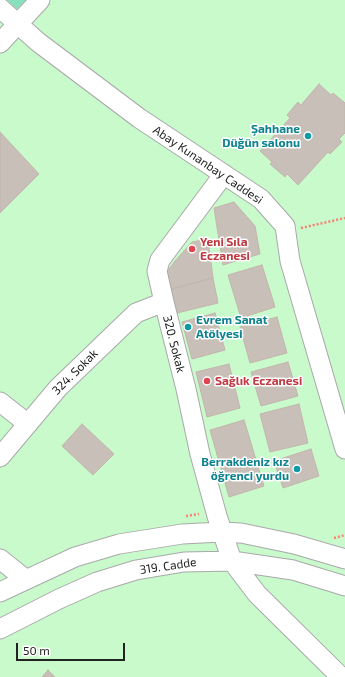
<!DOCTYPE html>
<html>
<head>
<meta charset="utf-8">
<style>
  body { margin:0 }
  #map { position:relative; width:345px; height:677px; overflow:hidden; background:#f2efe9; font-family:"Exo 2",sans-serif }
  canvas { display:block }
  .scale { position:absolute; left:16px; top:643px; width:109px; height:18px; box-sizing:border-box; border:2px solid #222; border-top:0; padding-left:5px; font-size:12px; line-height:14px; white-space:nowrap; color:#222; -webkit-text-stroke:3px #fff; paint-order:stroke }
</style>
</head>
<body>
<div id="map">
<canvas width="345" height="677"></canvas>
<div class="scale">50 m</div>
</div>
<script>
const ctx = document.querySelector('canvas').getContext('2d');
ctx.lineJoin = 'round';
function paint(path, color) {
  ctx.fillStyle = color;
  ctx.fill(path, 'evenodd');
}
function poly(rows) {
  const path = new Path2D();
  for (const r of rows) {
    path.moveTo(r[0], r[1]);
    for (let i = 2; i < r.length; i += 2) path.lineTo(r[i], r[i + 1]);
  }
  return path;
}
function stroke(path, color, width, dash) {
  ctx.strokeStyle = color;
  ctx.lineWidth = width;
  ctx.lineCap = dash ? 'butt' : 'round';
  ctx.setLineDash(dash || []);
  ctx.stroke(path);
}
function drawText(font, color, halo, rows, align = 'center') {
  ctx.font = font + ' "Exo 2",sans-serif';
  ctx.lineWidth = 3;
  ctx.setLineDash([]);
  ctx.textBaseline = 'middle';
  ctx.strokeStyle = halo;
  ctx.fillStyle = color;
  for (const [text, x, y, turn = 0] of rows) {
    ctx.save();
    ctx.translate(x, y);
    ctx.rotate((+turn || 0) * Math.PI / 180);
    ctx.textAlign = isNaN(turn) ? turn : align;
    if (halo) ctx.strokeText(text, 0, 0);
    ctx.fillText(text, 0, 0);
    ctx.restore();
  }
}
paint(poly([
  [0,0,345,0,345,677,0,677]
]), '#c8facc');
paint(poly([
  [7,0,26,0,17,9]
]), '#88e0be');
const building = poly([
  [319,84,331,95,333,93,345,103,345,133,339,139,342,142,330,154,328,152,298,185,287,174,285,177,270,164,272,162,260,151,290,118,287,115,298,102,301,105,319,84],
  [0,132,39,174,0,213,0,132],
  [234,202,255,226,260,254,223,265,214,208,234,202],
  [208,239,213,278,168,290,166,273,175,261,192,242,208,239],
  [262,265,275,307,241,318,228,275,262,265],
  [213,278,218,303,177,313,168,290,213,278],
  [215,313,225,350,192,359,182,322,215,313],
  [277,317,287,353,250,363,240,327,277,317],
  [288,362,298,396,261,406,251,372,288,362],
  [229,364,240,408,207,417,196,372,229,364],
  [299,404,308,443,270,452,260,414,299,404],
  [244,420,264,486,229,497,210,430,244,420],
  [82,424,114,454,93,475,62,446,82,424],
  [311,449,319,476,283,488,274,461,311,449],
  [48,670,55,677,42,677,48,670]
]);
paint(building, '#c7bfb8');
stroke(building, '#c4b6ab', 1);
const minor = poly([
  [0,8,38,42,139,118,261,199,285,226,290,261,345,449],
  [0,43,40,0],
  [224,174,160,260,157,271,164,302,186,389,200,454,217,516,232,561,257,594,341,677],
  [0,402,28,424],
  [0,457,58,388,136,313,164,302],
  [0,559,25,579],
  [0,592,75,557,119,544,182,534,222,532,241,533,294,544,345,559],
  [0,629,59,599,97,582,136,570,184,562,232,561,293,570,345,586]
]);
stroke(minor, '#a9a9a9', 21);
stroke(poly([
  [301,228,345,218],
  [186,516,199,514],
  [334,538,345,535]
]), '#fa8072', 2.5, [2, 2]);
stroke(minor, '#fff', 19);
for (const [x, y, r, color] of [
  [308,136,4,"#0f9aa8"],
  [192,249,4,"#e0444e"],
  [188,327,4,"#0f9aa8"],
  [207,381,4,"#e0444e"],
  [297,469,4,"#0f9aa8"]
]) {
  const dot = new Path2D();
  dot.arc(x, y, r, 0, 2 * Math.PI);
  ctx.fillStyle = color;
  ctx.fill(dot);
  stroke(dot, '#fff', 1.5);
}
drawText('bold 12px', '#0d838f', '#fff', [
  ["Şahhane",300,129],
  ["Düğün salonu",300,143],
  ["Evrem Sanat",196,320,"left"],
  ["Atölyesi",196,334,"left"],
  ["Berrakdeniz kız",289,462],
  ["öğrenci yurdu",289,476]
], 'right');
drawText('12px', '#222', '#fff', [
  ["Abay Kunanbay Caddesi",208,165,34],
  ["320. Sokak",174,344,76],
  ["324. Sokak",75,372,-45],
  ["319. Cadde",168,566,-8]
]);
drawText('bold 12px', '#be3a42', '#fff', [
  ["Yeni Sıla",200,242],
  ["Eczanesi",200,256],
  ["Sağlık Eczanesi",215,381]
], 'left');
</script>
</body>
</html>
